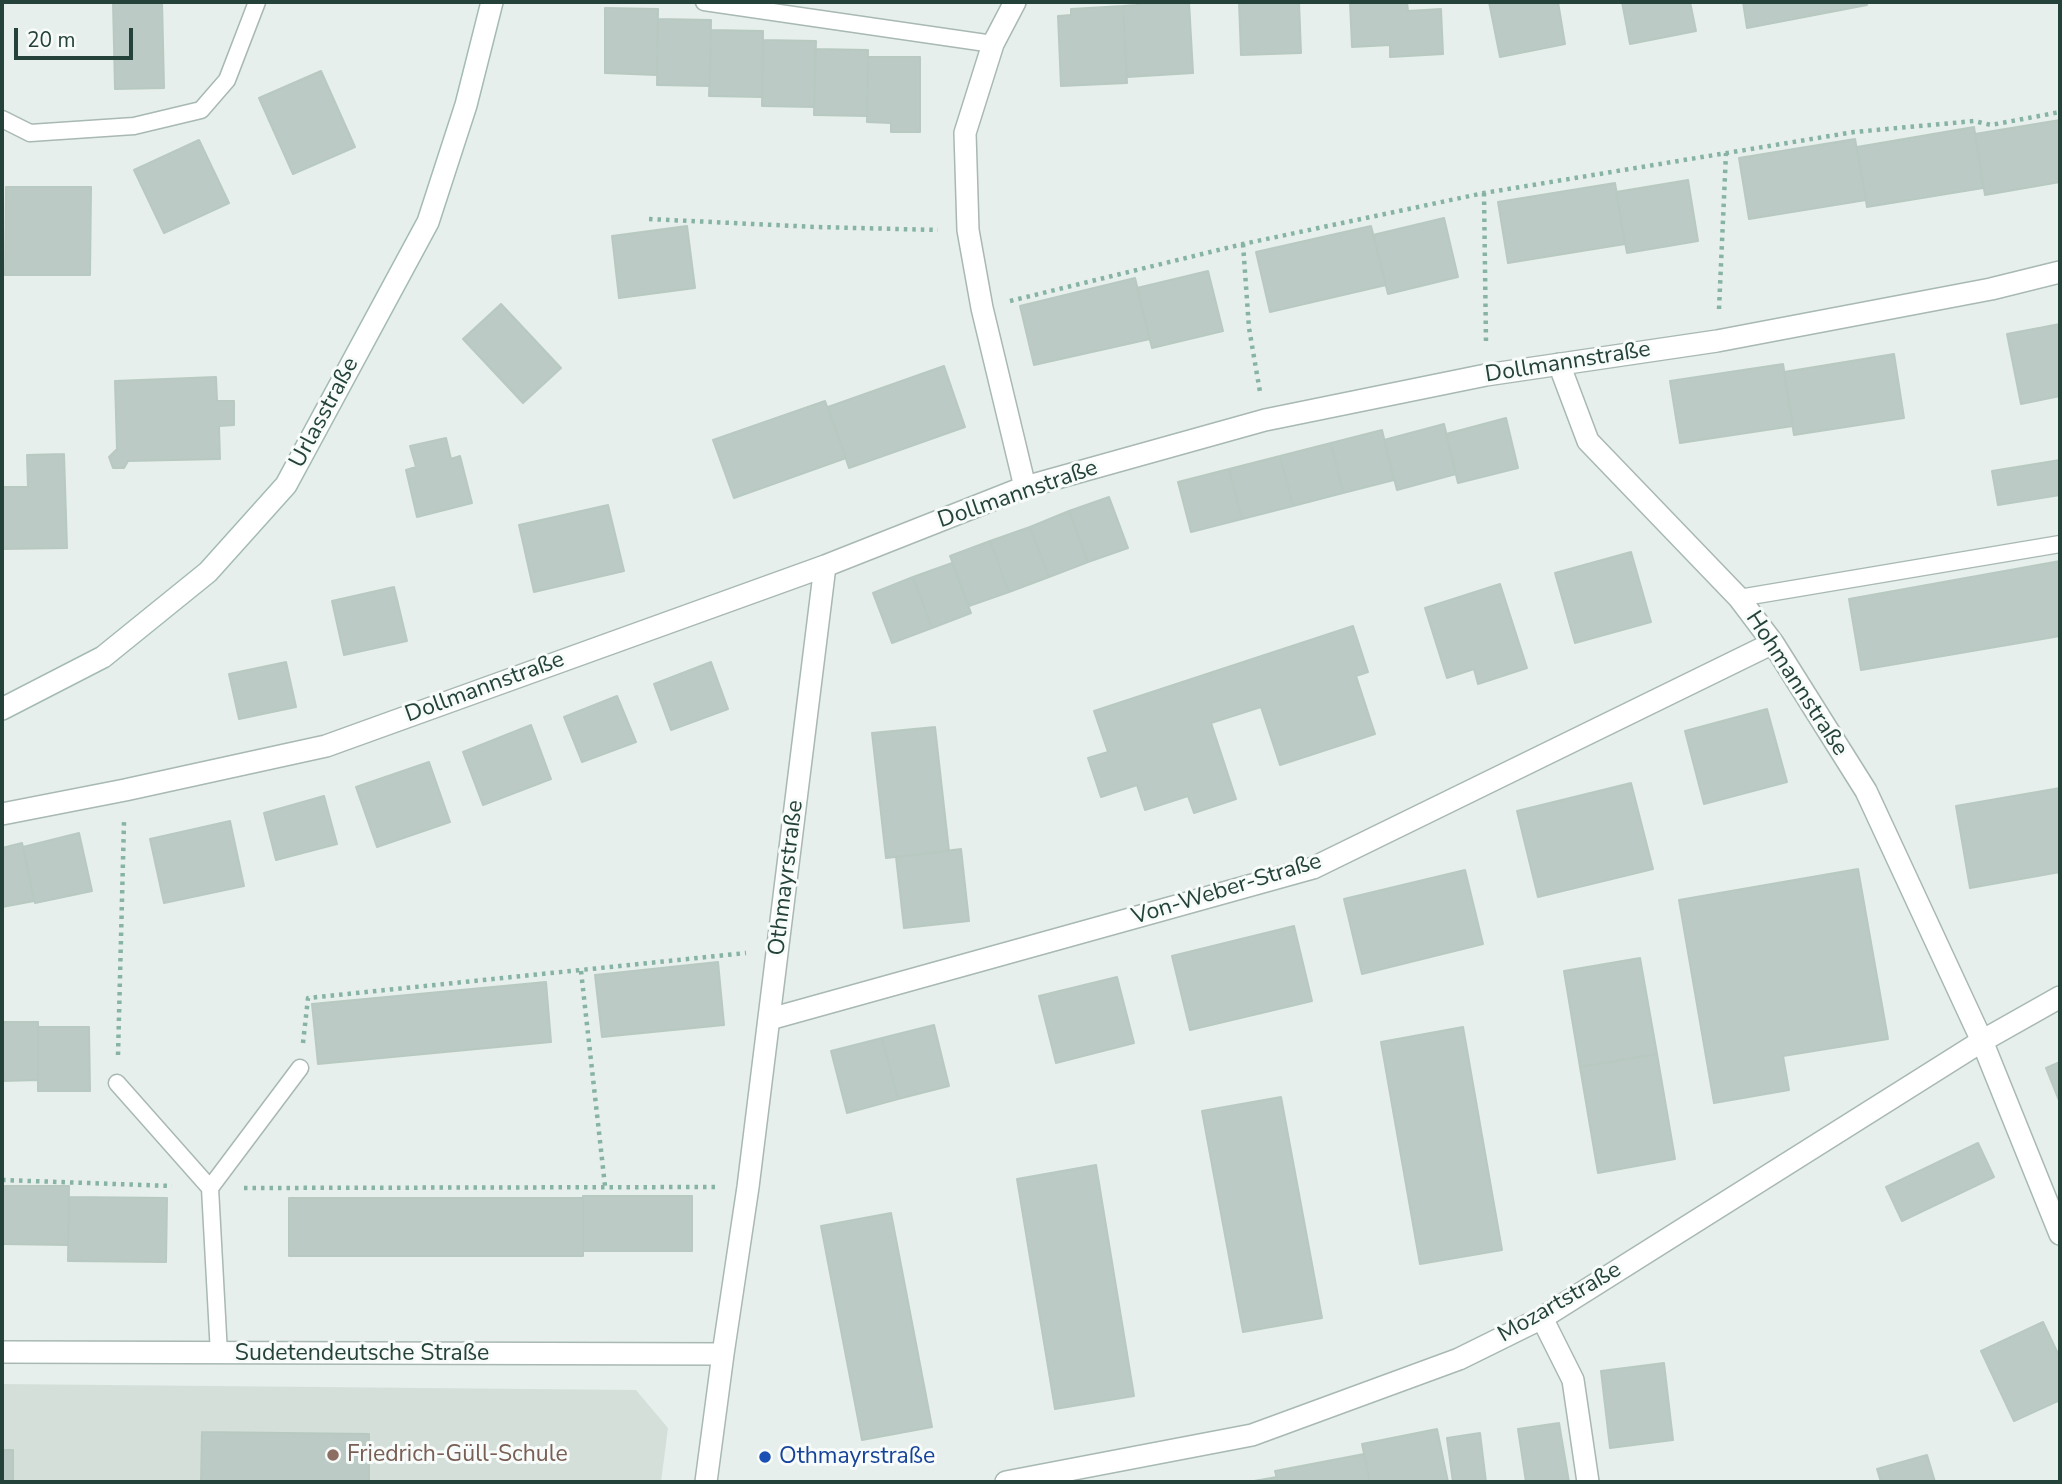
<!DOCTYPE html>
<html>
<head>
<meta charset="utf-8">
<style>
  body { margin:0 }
  #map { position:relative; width:2062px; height:1484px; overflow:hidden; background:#e6efeb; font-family:"Nunito Sans",sans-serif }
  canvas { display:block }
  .frame { position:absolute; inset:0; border:4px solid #24423a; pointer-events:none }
  .scale { position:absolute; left:14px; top:28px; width:119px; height:32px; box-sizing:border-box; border:4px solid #24423a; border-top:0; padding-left:9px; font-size:21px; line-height:24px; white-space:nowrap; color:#24423a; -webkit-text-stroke:5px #f7fbf9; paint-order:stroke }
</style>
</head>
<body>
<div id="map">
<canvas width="2062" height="1484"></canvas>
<div class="frame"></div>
<div class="scale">20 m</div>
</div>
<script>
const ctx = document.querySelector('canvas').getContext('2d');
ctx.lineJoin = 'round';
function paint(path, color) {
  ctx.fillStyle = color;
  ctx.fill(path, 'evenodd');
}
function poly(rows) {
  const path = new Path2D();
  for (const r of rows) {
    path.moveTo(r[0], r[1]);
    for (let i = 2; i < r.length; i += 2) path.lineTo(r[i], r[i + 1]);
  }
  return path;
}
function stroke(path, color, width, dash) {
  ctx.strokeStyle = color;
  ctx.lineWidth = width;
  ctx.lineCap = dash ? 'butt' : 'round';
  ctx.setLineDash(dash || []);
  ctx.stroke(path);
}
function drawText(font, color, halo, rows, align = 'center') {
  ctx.font = font + ' "Nunito Sans",sans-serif';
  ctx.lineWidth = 6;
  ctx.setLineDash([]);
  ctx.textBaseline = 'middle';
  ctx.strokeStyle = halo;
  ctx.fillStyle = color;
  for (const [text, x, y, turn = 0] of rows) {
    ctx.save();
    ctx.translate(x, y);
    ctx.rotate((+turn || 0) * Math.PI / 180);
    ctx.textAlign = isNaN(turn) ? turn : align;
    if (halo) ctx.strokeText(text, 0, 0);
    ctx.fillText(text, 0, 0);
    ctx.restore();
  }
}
paint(poly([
  [2,1384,636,1390,668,1428,661,1482,2,1482]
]), '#d4dfda');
const building = poly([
  [113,2,162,2,164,88,115,89,113,2],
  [1137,2,1189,2,1193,73,1127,77,1123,6,1137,5,1137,2],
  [1239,2,1299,2,1301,53,1241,55,1239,2],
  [1350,2,1407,2,1408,11,1441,9,1443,54,1390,57,1390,45,1352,47,1350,2],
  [1489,2,1558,2,1565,44,1500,57,1489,2],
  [1622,2,1690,2,1696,31,1630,44,1622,2],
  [1743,2,1866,2,1867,5,1747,28,1743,2],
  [1123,6,1127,83,1061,86,1058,16,1071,15,1071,9,1123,6],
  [605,8,658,9,657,75,605,73,605,8],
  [658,19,711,20,710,86,657,85,658,19],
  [711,30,763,31,762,97,709,96,711,30],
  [763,40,816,41,814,107,762,106,763,40],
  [815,49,868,50,867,116,814,115,815,49],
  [868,57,920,57,920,132,891,132,891,123,867,122,868,57],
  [321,71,355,147,293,174,259,98,321,71],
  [2060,120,2060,182,1985,195,1975,134,2060,120],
  [1974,127,1983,188,1867,207,1857,147,1974,127],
  [1855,139,1866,200,1749,219,1739,158,1855,139],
  [199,140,229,203,164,233,134,170,199,140],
  [1688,180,1698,241,1627,253,1616,192,1688,180],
  [1615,183,1625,244,1508,263,1498,202,1615,183],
  [6,187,91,187,90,275,5,275,6,187],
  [1444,218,1458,277,1388,294,1373,235,1444,218],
  [687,226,695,288,619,298,612,236,687,226],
  [1371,226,1386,285,1270,312,1256,252,1371,226],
  [1208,271,1223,331,1152,348,1137,288,1208,271],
  [1135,278,1150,339,1034,365,1020,306,1135,278],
  [501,304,561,368,523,403,463,339,501,304],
  [2060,324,2060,396,2021,404,2007,334,2060,324],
  [1894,354,1904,418,1794,435,1784,372,1894,354],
  [1783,364,1793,426,1680,443,1670,381,1783,364],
  [944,366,965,427,849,468,828,407,944,366],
  [216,377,217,401,234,401,234,425,219,426,220,459,128,461,124,468,113,468,109,457,117,449,115,381,216,377],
  [825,401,846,458,734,498,713,440,825,401],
  [1506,418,1518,468,1458,483,1446,434,1506,418],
  [1444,424,1456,474,1397,490,1384,440,1444,424],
  [1382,430,1394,480,1343,493,1331,443,1382,430],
  [446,438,451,459,460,456,472,503,417,517,406,470,416,467,410,446,446,438],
  [1331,443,1343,493,1293,506,1280,456,1331,443],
  [64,454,67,548,2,549,2,487,28,487,27,455,64,454],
  [1280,456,1293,506,1242,519,1229,469,1280,456],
  [2060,460,2060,495,1998,505,1992,471,2060,460],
  [1229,469,1242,519,1191,532,1178,482,1229,469],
  [1109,497,1128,548,1088,562,1069,511,1109,497],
  [608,505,624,571,534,592,519,525,608,505],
  [1069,511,1088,562,1049,577,1030,527,1069,511],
  [1030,527,1049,577,1009,592,990,541,1030,527],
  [990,541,1009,592,969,606,950,556,990,541],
  [1631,552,1651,622,1575,643,1555,573,1631,552],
  [2060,561,2060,636,1861,670,1849,599,2060,561],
  [952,563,971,613,932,628,913,577,952,563],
  [913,577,932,628,892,643,873,593,913,577],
  [1500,584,1527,668,1478,684,1474,669,1447,678,1425,608,1500,584],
  [394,587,407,641,344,655,332,601,394,587],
  [1353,626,1368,672,1356,676,1375,734,1280,765,1261,707,1211,723,1236,799,1194,813,1188,796,1145,810,1137,785,1101,797,1088,758,1108,752,1094,711,1353,626],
  [286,662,296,707,239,719,229,674,286,662],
  [711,662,728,709,671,730,654,684,711,662],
  [617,696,636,742,582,762,564,717,617,696],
  [1767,709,1787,782,1704,804,1685,731,1767,709],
  [531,725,551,779,483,805,463,752,531,725],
  [935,727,949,851,886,858,872,733,935,727],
  [429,762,450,822,377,847,356,787,429,762],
  [1631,783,1653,869,1538,897,1517,811,1631,783],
  [2060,788,2060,872,1970,888,1956,806,2060,788],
  [324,796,337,844,276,860,264,813,324,796],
  [230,821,244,886,164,903,150,839,230,821],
  [79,833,92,891,35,903,23,847,79,833],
  [22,843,34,901,2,907,2,848,22,843],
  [961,849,969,921,904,928,896,857,961,849],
  [1858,869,1888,1039,1783,1056,1789,1090,1714,1103,1679,900,1858,869],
  [1465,870,1483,944,1362,974,1344,899,1465,870],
  [1294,926,1312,1001,1190,1030,1172,956,1294,926],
  [1640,958,1657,1054,1580,1067,1564,971,1640,958],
  [718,962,724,1025,602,1037,595,975,718,962],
  [1117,977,1134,1043,1056,1063,1039,996,1117,977],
  [546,982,551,1042,318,1064,312,1004,546,982],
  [2,1022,38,1022,38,1080,2,1081,2,1022],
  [934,1025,949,1086,898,1099,882,1038,934,1025],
  [38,1027,89,1027,90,1091,38,1091,38,1027],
  [1463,1027,1502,1250,1420,1264,1381,1042,1463,1027],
  [882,1038,898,1099,847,1113,831,1051,882,1038],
  [1657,1054,1675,1159,1598,1173,1580,1067,1657,1054],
  [2060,1062,2060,1103,2046,1068,2060,1062],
  [1281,1097,1322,1318,1243,1332,1202,1111,1281,1097],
  [1978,1143,1994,1177,1902,1221,1886,1187,1978,1143],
  [1096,1165,1134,1396,1055,1409,1017,1179,1096,1165],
  [2,1186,69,1186,68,1245,2,1244,2,1186],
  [583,1196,692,1196,692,1251,583,1251,583,1196],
  [69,1197,167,1198,166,1262,68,1261,69,1197],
  [289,1198,583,1198,583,1256,289,1256,289,1198],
  [891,1213,932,1427,862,1440,821,1226,891,1213],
  [2043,1322,2060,1358,2060,1400,2014,1421,1981,1351,2043,1322],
  [1664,1363,1673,1440,1610,1448,1601,1371,1664,1363],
  [1559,1423,1569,1482,1526,1482,1518,1429,1559,1423],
  [1437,1429,1448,1482,1370,1482,1362,1444,1437,1429],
  [202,1432,369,1434,369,1482,201,1482,202,1432],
  [1480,1433,1486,1482,1453,1482,1447,1438,1480,1433],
  [2,1450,13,1450,13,1482,2,1482,2,1450],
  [1364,1454,1370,1482,1278,1482,1275,1471,1364,1454],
  [1927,1455,1935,1482,1881,1482,1877,1469,1927,1455],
  [1277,1477,1278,1482,1248,1482,1277,1477]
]);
paint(building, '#bbcac4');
stroke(building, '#b8c9c2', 2);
const lane = poly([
  [704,2,993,44],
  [2,119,30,133,134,126,201,110,227,80,257,2],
  [1739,598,2060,544],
  [117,1083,210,1188],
  [219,1354,210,1188,300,1068]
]);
const street = poly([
  [1015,2,993,44,965,133,968,230,982,308,1025,487],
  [1559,364,1588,441,1739,598,1773,643,1866,791,1982,1041,2060,1234],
  [2,814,125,790,326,746,825,566,1025,487,1265,420,1486,375,1717,341,1991,289,2060,272],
  [770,1019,1313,868,1773,643],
  [1542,1318,1573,1380,1588,1482],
  [2,1352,723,1354],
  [706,1482,723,1354,748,1187,825,566],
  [1006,1482,1252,1435,1459,1359,1542,1318,1982,1041,2060,997]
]);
const secondary = poly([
  [2,709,103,657,208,572,286,485,428,222,466,105,492,2]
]);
stroke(lane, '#a8b8b2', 19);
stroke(street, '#a8b8b2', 24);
stroke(secondary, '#a4bbb3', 24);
stroke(poly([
  [1484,193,1486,343],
  [649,219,816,227,938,230],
  [1243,244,1249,328,1260,392],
  [1010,301,1243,244,1484,193,1854,132,1974,121,1991,125,2060,112],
  [1719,309,1726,153],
  [581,971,605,1186],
  [303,1043,308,998,746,953],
  [118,1055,124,822],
  [2,1180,172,1186],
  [244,1188,718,1187]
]), '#86b3a5', 4.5, [3.5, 5]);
stroke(lane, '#fff', 16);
stroke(street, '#fff', 21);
stroke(secondary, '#fff', 21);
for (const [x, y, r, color] of [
  [333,1455,7,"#8d6e63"],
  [765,1457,7,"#1a4fb4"]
]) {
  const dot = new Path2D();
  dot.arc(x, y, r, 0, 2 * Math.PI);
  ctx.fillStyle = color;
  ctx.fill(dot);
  stroke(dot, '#f7fbf9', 2.5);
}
drawText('23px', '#24423a', '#f7fbf9', [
  ["Dollmannstraße",1568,363,-9],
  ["Urlasstraße",325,413,-62],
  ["Dollmannstraße",1018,495,-19],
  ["Hohmannstraße",1796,684,57],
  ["Dollmannstraße",485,688,-20],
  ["Othmayrstraße",787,878,-83],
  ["Von-Weber-Straße",1227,890,-17],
  ["Mozartstraße",1560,1303,-30],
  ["Sudetendeutsche Straße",362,1354]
]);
drawText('23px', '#785e54', '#f7fbf9', [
  ["Friedrich-Güll-Schule",347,1455]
], 'left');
drawText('23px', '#164399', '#f7fbf9', [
  ["Othmayrstraße",779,1457]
], 'left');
</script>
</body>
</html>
